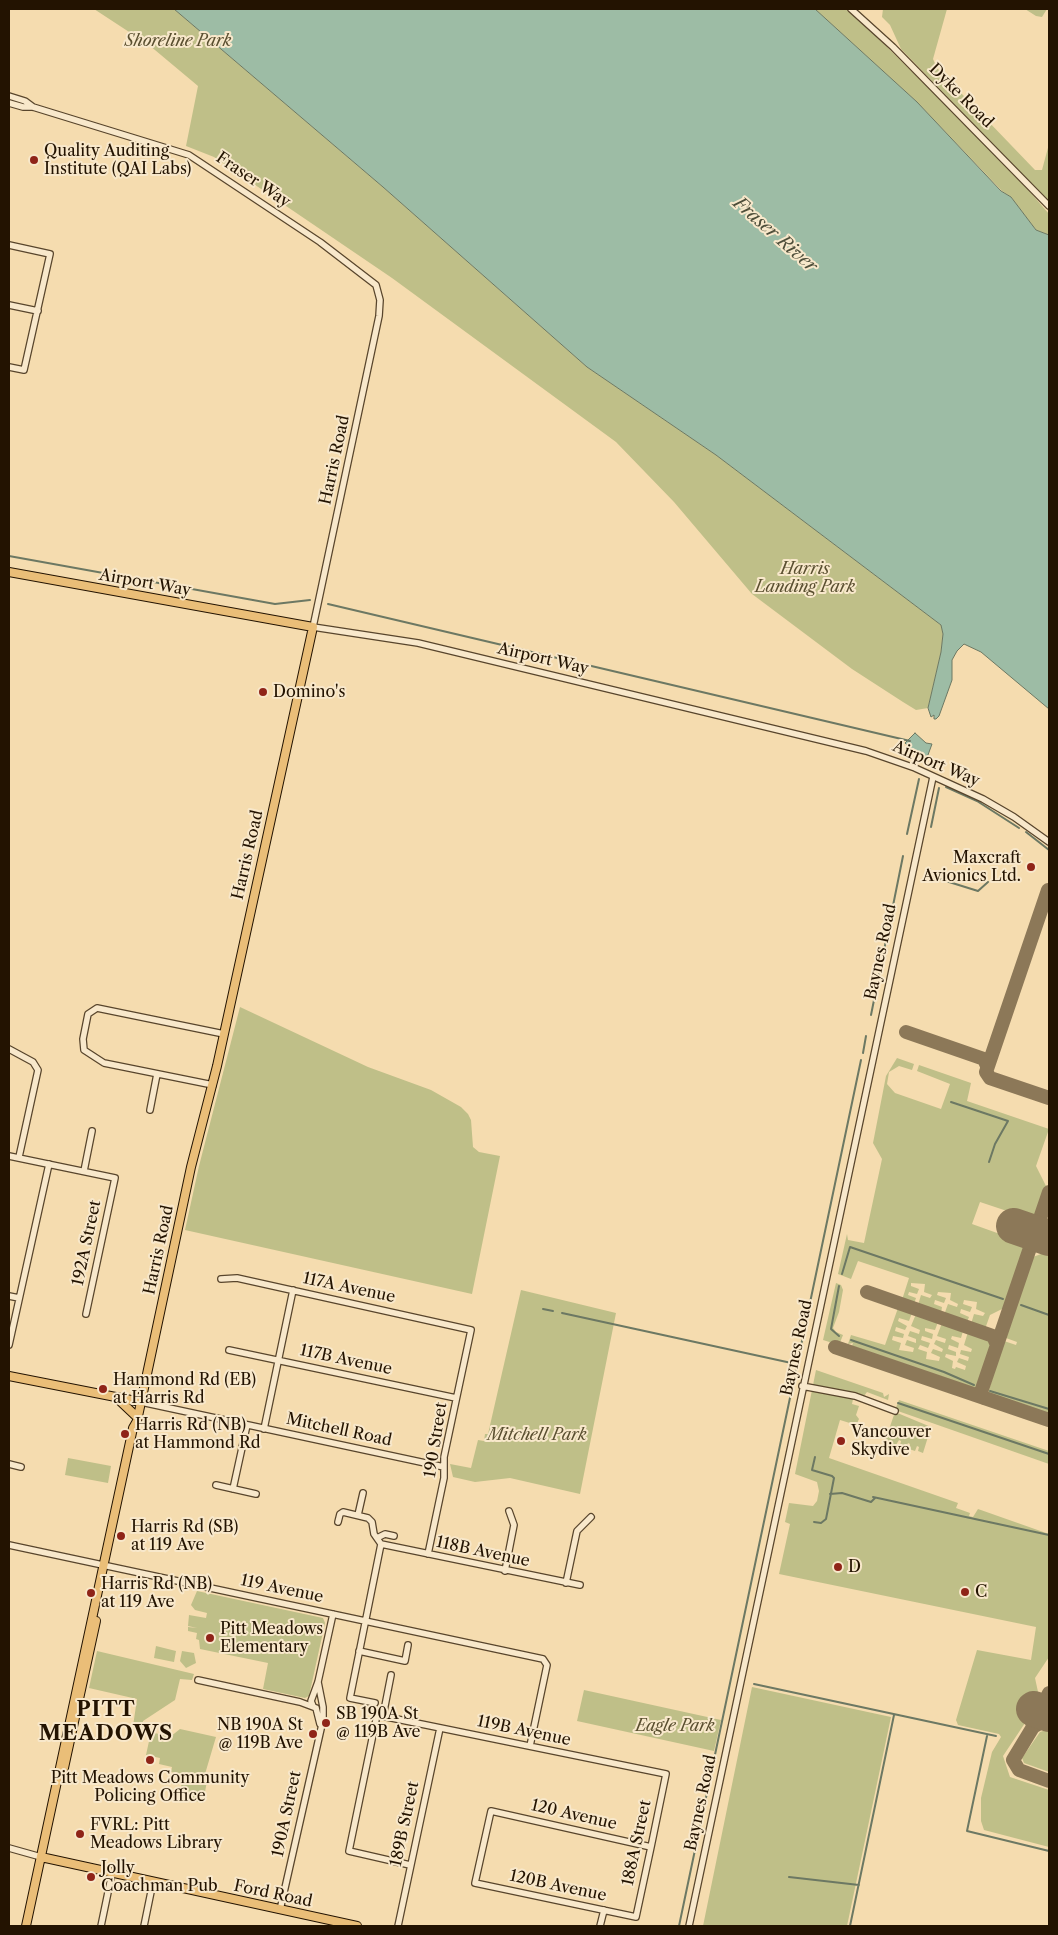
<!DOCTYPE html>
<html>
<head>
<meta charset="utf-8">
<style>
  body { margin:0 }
  #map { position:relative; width:1058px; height:1935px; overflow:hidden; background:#f5dcaf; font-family:"Libre Caslon Text",serif }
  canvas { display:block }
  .frame { position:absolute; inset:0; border:10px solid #231301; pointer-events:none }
</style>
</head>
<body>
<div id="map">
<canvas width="1058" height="1935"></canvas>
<div class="frame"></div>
</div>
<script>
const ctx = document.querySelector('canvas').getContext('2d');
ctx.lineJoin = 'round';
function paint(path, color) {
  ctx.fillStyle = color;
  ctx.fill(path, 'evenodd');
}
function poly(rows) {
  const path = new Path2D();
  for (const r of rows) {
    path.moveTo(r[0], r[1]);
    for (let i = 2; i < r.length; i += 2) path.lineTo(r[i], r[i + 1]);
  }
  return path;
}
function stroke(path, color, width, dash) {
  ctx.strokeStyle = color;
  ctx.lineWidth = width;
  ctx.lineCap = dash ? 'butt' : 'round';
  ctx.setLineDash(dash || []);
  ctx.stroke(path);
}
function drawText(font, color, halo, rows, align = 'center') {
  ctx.font = font + ' "Libre Caslon Text",serif';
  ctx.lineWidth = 4;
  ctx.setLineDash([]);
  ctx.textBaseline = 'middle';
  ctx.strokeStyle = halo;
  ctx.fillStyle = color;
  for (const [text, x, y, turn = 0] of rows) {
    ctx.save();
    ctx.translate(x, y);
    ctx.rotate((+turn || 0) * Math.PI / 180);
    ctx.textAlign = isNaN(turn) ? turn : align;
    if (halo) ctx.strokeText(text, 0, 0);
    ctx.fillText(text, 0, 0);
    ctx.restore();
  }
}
paint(poly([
  [94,9,174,9,383,187,587,367,716,455,941,625,943,634,941,652,928,708,916,710,903,702,852,669,752,594,674,502,616,442,392,278,214,157,186,146,198,86,149,45],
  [815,9,846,9,872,32,1013,172,1049,214,1049,235,1036,230,1011,197,1002,191,917,102],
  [883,9,947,9,933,59,937,68,1035,170,1042,170,1049,144,1049,202,901,49,890,25,882,17],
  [1025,9,1047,9,1042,17,1036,16],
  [240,1007,368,1067,431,1090,461,1107,468,1114,471,1120,473,1147,479,1152,500,1156,472,1294,185,1230,199,1166],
  [897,1058,914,1064,912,1070,899,1066,889,1072,887,1084,895,1093,941,1109,950,1084,917,1071,919,1065,971,1083,967,1101,1049,1129,1036,1166,1046,1186,1034,1220,980,1202,972,1224,1025,1243,1004,1308,990,1315,985,1329,971,1324,974,1314,983,1316,985,1313,976,1309,977,1302,964,1300,963,1304,972,1307,970,1312,961,1309,960,1313,969,1317,967,1322,944,1315,948,1304,957,1307,958,1304,950,1300,951,1293,938,1292,937,1295,946,1298,944,1303,935,1300,934,1304,942,1307,941,1313,918,1305,921,1295,930,1298,932,1295,924,1292,925,1284,911,1283,911,1286,919,1289,917,1294,909,1292,908,1295,916,1298,914,1304,902,1300,909,1278,858,1261,851,1279,838,1274,847,1234,848,1240,864,1243,882,1159,873,1143,886,1076],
  [1049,1251,1049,1414,988,1393,1004,1341,1016,1345,1017,1342,1006,1338,1033,1257],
  [836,1283,841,1285,843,1290,839,1312,833,1328,836,1332,843,1335,839,1345,823,1340],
  [521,1290,616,1313,580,1494,510,1478,475,1482,453,1477,450,1464,471,1468,478,1440,484,1441,485,1434,488,1434],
  [898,1308,912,1313,909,1321,899,1318,898,1321,907,1326,905,1330,896,1327,895,1331,904,1334,903,1338,893,1336,892,1340,901,1343,899,1350,913,1352,914,1348,905,1345,907,1340,916,1343,916,1339,908,1336,910,1331,919,1334,920,1330,911,1326,916,1314,938,1322,935,1330,925,1328,925,1331,933,1334,932,1339,922,1336,921,1340,930,1343,928,1348,920,1345,918,1349,927,1352,926,1359,939,1361,940,1357,931,1353,933,1349,942,1352,943,1349,934,1344,936,1340,945,1343,946,1339,937,1336,942,1323,963,1331,961,1338,952,1336,951,1339,959,1343,958,1348,949,1345,948,1349,956,1352,956,1356,946,1354,945,1357,953,1361,952,1368,955,1369,956,1367,965,1370,966,1366,957,1362,959,1358,968,1361,969,1357,960,1354,961,1350,971,1352,972,1349,964,1345,968,1332,992,1340,977,1386,975,1388,852,1346,853,1343,848,1344,851,1335,885,1345],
  [816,1370,883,1393,884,1397,889,1394,888,1400,867,1392,864,1396,813,1385],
  [812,1390,853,1399,852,1404,859,1406,856,1415,859,1419,854,1430,852,1429,853,1424,840,1420,829,1458,958,1503,956,1508,970,1513,969,1516,973,1517,978,1509,1049,1534,1049,1657,1035,1678,1040,1701,1034,1700,1029,1717,1003,1756,1010,1777,1049,1790,1049,1847,984,1830,981,1821,981,1798,992,1752,1001,1737,999,1734,958,1725,956,1720,977,1650,1031,1660,1036,1627,779,1574,790,1524,785,1522,789,1503,813,1506,817,1501,819,1491,817,1482,795,1474],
  [899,1400,1049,1451,1049,1464,895,1410],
  [895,1412,931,1427,923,1453,918,1451,919,1447,917,1446,915,1451,909,1449,910,1444,908,1443,906,1448,900,1446,901,1441,899,1440,896,1445,885,1441],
  [68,1458,111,1466,108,1483,65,1475],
  [197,1591,323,1618,325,1623,309,1696,305,1698,263,1689,268,1663,200,1649,199,1640,196,1639,197,1633,188,1631,188,1627,197,1628,188,1626,189,1615,206,1618,207,1613,195,1610,191,1605],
  [156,1646,176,1651,174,1662,154,1658],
  [97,1651,194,1674,192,1680,180,1679,175,1700,143,1721,142,1728,133,1726,137,1699,89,1688],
  [182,1651,194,1653,196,1663,186,1668,180,1661],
  [752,1687,891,1717,847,1926,703,1926],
  [584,1690,721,1720,714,1751,577,1721],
  [180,1729,216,1737,205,1774,198,1772,196,1778,171,1772,172,1767,159,1764,160,1758,146,1755,151,1732,170,1737],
  [1049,1729,1049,1772,1024,1763,1022,1758,1040,1732],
  [183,1776,207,1781,203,1803,179,1798]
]), '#bfbf88');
const water = poly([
  [174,9,815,9,917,102,1001,191,1011,197,1036,230,1049,235,1049,709,981,652,964,644,957,651,952,660,952,680,939,716,936,719,934,719,934,715,931,717,928,708,941,652,943,634,941,625,716,455,587,367,383,187,174,9],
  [915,733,926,743,932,744,925,763,921,761,921,759,905,743,915,733]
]);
paint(water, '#9dbca5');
stroke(water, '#6c7863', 1);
stroke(poly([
  [9,556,275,604,310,600],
  [328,604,910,741],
  [946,787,977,801,1019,828],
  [931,827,939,788],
  [1026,832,1049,850],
  [907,834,919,779],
  [930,869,930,875,933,877,978,891,988,882],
  [871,1015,903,856],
  [863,1053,866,1036],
  [951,1102,1008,1121,995,1144,989,1162],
  [842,1274,850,1247,1003,1299],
  [1021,1305,1049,1315],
  [543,1309,553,1311],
  [562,1313,796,1364],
  [839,1336,831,1329,839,1286],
  [851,1340,944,1372,974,1385],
  [990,1391,1049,1409],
  [898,1403,1049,1454],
  [830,1494,842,1493,871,1502,875,1498],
  [873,1497,1049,1535],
  [814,1522,821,1523,826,1519,834,1478,832,1476,812,1470,815,1457],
  [754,1684,996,1736],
  [987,1736,967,1831,1049,1851],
  [789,1877,859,1885],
  [679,1926,861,1060],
  [850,1926,894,1715]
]), '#6c7863', 2);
stroke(poly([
  [1048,890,986,1072,990,1078,1049,1098],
  [906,1032,984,1059,987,1066],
  [867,1292,993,1336,997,1345],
  [835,1347,1049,1420],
  [984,1398,981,1392,1049,1192],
  [1049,1718,1033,1727,1013,1760,1019,1770,1049,1781],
  [1032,1728,1049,1693]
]), '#8c7858', 14);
stroke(poly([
  [1014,1226,1049,1238],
  [1034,1709,1049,1714]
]), '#8c7858', 36);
const minor = poly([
  [851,9,893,47,1049,206],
  [9,96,25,101,33,107],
  [9,103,23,107,33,107,189,155,320,242,376,285,380,300,379,316,313,627,418,643,866,751,915,768,983,799,1014,817,1049,842],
  [9,245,50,254,24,370,9,367],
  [9,305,38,311],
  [9,1049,33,1062,38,1070,19,1157],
  [213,1085,104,1063,84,1050,83,1039,88,1014,97,1008,224,1034],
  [150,1110,157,1074],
  [9,1156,115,1178,86,1314],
  [84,1171,92,1131],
  [221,1279,237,1278,471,1330,444,1457,444,1478,428,1554],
  [9,1296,19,1298],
  [9,1345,49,1164],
  [229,1350,456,1398],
  [802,1386,855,1396,895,1411],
  [141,1402,444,1467],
  [264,1429,293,1290],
  [9,1464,21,1467],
  [216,1485,256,1494],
  [233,1489,247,1425],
  [358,1515,363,1493],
  [338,1522,340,1514,343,1512,368,1518,372,1522,374,1534,381,1544],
  [377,1538,385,1534,394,1536],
  [381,1544,580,1585],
  [9,1545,543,1659,547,1665,530,1746],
  [505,1571,514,1525,509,1511],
  [566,1583,577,1531,591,1517],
  [359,1651,405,1661,408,1645],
  [198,1680,300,1702,316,1708],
  [375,1703,350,1698,381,1544],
  [313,1706,311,1701,318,1682,333,1614],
  [316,1708,320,1724],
  [383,1716,391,1675],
  [9,1848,41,1857],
  [410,1865,349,1851,377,1715,666,1774,651,1847,636,1917,475,1883,491,1811,651,1847],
  [280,1910,323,1720,323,1707,318,1682],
  [101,1926,112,1873],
  [144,1926,153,1882],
  [398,1926,440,1728],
  [600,1926,604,1910],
  [689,1926,933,777]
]);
const major = poly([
  [9,572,313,627,217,1066,191,1167,137,1421,133,1428,26,1926],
  [9,1376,141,1402],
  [119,1400,137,1417],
  [64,1768,96,1621],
  [41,1857,357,1926]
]);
stroke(minor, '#58452c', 8);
stroke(major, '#231301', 10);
stroke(minor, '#f8e8cb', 5.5);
stroke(major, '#eabe78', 8);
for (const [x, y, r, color] of [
  [34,160,5,"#8f2418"],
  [263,692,5,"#8f2418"],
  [1031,867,5,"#8f2418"],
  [103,1389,5,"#8f2418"],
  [125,1434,5,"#8f2418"],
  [841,1441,5,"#8f2418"],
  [121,1536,5,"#8f2418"],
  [838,1567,5,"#8f2418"],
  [965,1592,5,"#8f2418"],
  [91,1593,5,"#8f2418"],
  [210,1638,5,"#8f2418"],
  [326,1723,5,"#8f2418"],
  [313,1734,5,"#8f2418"],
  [150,1760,5,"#8f2418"],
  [80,1834,5,"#8f2418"],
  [91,1877,5,"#8f2418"]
]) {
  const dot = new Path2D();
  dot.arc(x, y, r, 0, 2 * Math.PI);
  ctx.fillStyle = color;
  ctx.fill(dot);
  stroke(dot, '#f8e8cb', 2);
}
drawText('italic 16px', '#5a4f30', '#f8e8cb', [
  ["Shoreline Park",178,41],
  ["Harris",805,569],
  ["Landing Park",805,587],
  ["Mitchell Park",537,1435],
  ["Eagle Park",675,1726]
]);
drawText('16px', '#231301', '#f8e8cb', [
  ["Dyke Road",961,96,45],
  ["Fraser Way",253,180,34],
  ["Harris Road",335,460,-78],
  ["Airport Way",145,583,10],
  ["Airport Way",543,659,13],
  ["Airport Way",936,764,23],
  ["Harris Road",248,855,-77],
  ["Baynes Road",881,952,-78],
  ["192A Street",87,1243,-78],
  ["Harris Road",159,1250,-78],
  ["117A Avenue",349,1288,12],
  ["Baynes Road",797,1348,-78],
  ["117B Avenue",346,1360,12],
  ["Mitchell Road",339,1430,12],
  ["190 Street",436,1440,-81],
  ["118B Avenue",483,1552,12],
  ["119 Avenue",282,1589,12],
  ["119B Avenue",524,1731,12],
  ["Baynes Road",701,1803,-78],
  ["190A Street",287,1814,-78],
  ["120 Avenue",574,1815,13],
  ["189B Street",405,1824,-78],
  ["188A Street",637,1843,-78],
  ["120B Avenue",558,1886,12],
  ["Ford Road",273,1894,12]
]);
drawText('16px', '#231301', '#f8e8cb', [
  ["Quality Auditing",44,151],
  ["Institute (QAI Labs)",44,169],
  ["Domino's",273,692],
  ["Maxcraft",1021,858,"right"],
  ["Avionics Ltd.",1021,876,"right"],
  ["Hammond Rd (EB)",113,1380],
  ["at Harris Rd",113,1398],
  ["Harris Rd (NB)",135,1425],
  ["at Hammond Rd",135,1443],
  ["Vancouver",851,1432],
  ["Skydive",851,1450],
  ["Harris Rd (SB)",131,1527],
  ["at 119 Ave",131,1545],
  ["D",848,1567],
  ["Harris Rd (NB)",101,1584],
  ["at 119 Ave",101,1602],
  ["C",975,1592],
  ["Pitt Meadows",220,1629],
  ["Elementary",220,1647],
  ["SB 190A St",336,1714],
  ["@ 119B Ave",336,1732],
  ["NB 190A St",303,1725,"right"],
  ["@ 119B Ave",303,1743,"right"],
  ["Pitt Meadows Community",150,1778,"center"],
  ["Policing Office",150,1796,"center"],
  ["FVRL: Pitt",90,1825],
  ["Meadows Library",90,1843],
  ["Jolly",101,1868],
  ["Coachman Pub",101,1886]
], 'left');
drawText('italic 18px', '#4e4e3a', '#f8e8cb', [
  ["Fraser River",775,235,41]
]);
ctx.letterSpacing = '1px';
drawText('bold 21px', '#231301', '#f8e8cb', [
  ["PITT",106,1710],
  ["MEADOWS",106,1734]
]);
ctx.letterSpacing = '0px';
</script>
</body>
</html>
